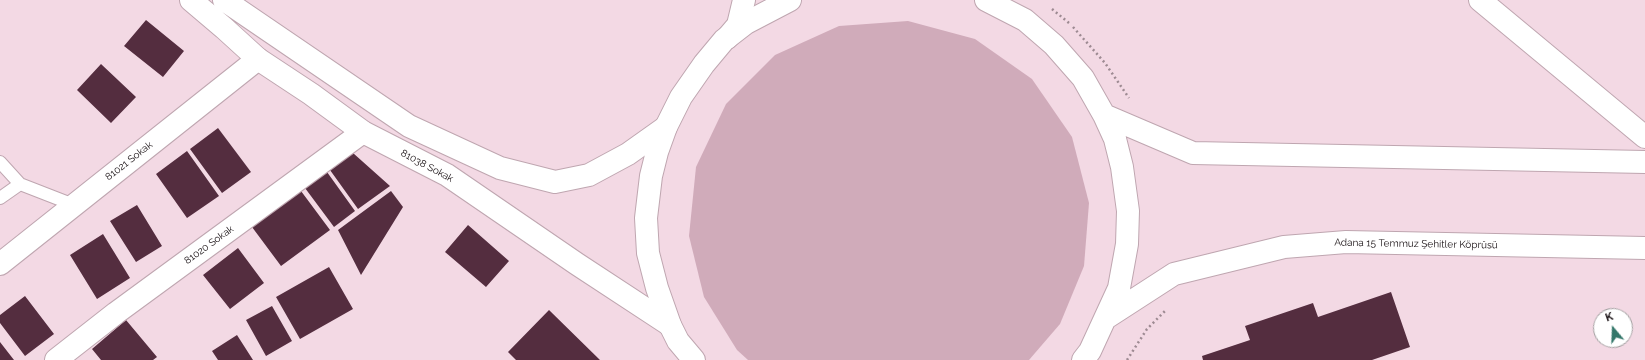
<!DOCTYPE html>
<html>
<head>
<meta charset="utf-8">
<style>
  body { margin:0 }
  #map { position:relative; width:1645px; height:360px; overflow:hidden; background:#f3d9e4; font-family:Raleway,sans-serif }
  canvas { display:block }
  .north { position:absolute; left:1593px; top:308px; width:40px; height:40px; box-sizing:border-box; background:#fff; border:1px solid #a29fa0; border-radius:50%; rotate:341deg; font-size:11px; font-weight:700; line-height:16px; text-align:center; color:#160e11 }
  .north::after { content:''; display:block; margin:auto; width:14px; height:18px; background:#34776a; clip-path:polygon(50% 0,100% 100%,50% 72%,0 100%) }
</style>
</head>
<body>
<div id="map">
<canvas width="1645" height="360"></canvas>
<div class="north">K</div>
</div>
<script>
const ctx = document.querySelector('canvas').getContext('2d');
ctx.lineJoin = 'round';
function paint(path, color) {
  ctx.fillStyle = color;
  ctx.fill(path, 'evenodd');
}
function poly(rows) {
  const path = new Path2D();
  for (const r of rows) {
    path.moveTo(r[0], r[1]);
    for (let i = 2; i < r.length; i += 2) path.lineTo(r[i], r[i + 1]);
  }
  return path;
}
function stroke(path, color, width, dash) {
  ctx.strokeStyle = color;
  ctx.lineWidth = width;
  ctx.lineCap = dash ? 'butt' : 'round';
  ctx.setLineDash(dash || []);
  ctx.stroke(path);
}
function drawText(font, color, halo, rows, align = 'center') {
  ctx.font = font + ' Raleway,sans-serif';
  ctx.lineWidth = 4;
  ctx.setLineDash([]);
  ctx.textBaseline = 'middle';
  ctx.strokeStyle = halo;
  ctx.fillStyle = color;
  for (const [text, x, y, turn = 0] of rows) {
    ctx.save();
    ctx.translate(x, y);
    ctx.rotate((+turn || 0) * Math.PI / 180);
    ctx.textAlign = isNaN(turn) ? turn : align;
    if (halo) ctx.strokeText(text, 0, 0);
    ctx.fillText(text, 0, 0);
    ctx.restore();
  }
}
paint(poly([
  [908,21,975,39,1032,79,1072,137,1089,203,1084,266,1060,324,1029,360,748,360,737,350,704,297,689,236,696,167,726,104,775,55,839,26]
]), '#d0abba');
paint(poly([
  [146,20,184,51,163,77,124,46],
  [101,64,136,97,111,123,77,90],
  [218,128,251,172,222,193,190,149],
  [187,151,219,196,187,218,156,174],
  [353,153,390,186,358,209,330,170],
  [327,172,355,211,334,227,305,188],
  [301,191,330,230,281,266,252,227],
  [391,191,403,207,361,275,338,230],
  [137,205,162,246,136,262,110,221],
  [468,225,509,261,486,287,445,252],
  [103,234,130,278,97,299,70,255],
  [238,248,264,283,230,309,203,275],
  [329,267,353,309,300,339,276,297],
  [1391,292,1410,347,1372,360,1203,360,1202,356,1250,340,1245,326,1313,303,1318,317],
  [25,296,54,334,25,356,0,323,0,315],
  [272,306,292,341,266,356,246,320],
  [549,310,600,360,516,360,508,352],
  [126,320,157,357,153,360,101,360,92,349],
  [237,335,253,360,218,360,212,351],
  [0,342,14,360,0,360]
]), '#542d3f');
const service = poly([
  [0,162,20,184,74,205],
  [0,198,20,184]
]);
const minor = poly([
  [1480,0,1645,137],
  [0,264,258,59],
  [56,360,116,313,363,132]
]);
const tertiary = poly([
  [727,38,738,25,744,0]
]);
const secondary = poly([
  [191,0,224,28,258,59,311,94,363,132,447,175,577,264,670,325],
  [224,0,409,126,500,168,555,182,589,175,628,154,666,127]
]);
const primary = poly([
  [986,0,1025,20,1054,45,1083,78,1104,115,1115,139,1122,167,1128,211,1127,244,1119,288,1090,351,1083,360],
  [1104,115,1193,153,1645,162],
  [1106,318,1174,274,1284,247,1346,242,1645,248],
  [694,360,678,341,670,325,657,288,648,253,646,218,651,176,657,152,666,127,681,97,704,64,724,40,746,23,790,0]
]);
stroke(service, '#bfa6b0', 14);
stroke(minor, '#bfa6b0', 24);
stroke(tertiary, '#bfa6b0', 24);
stroke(secondary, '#bfa6b0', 24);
stroke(primary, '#bfa6b0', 24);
stroke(poly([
  [1052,9,1069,23],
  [1073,27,1105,63,1129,98],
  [1127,360,1147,329,1166,310]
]), '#9d8a92', 2.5, [2, 3]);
stroke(service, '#fff', 12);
stroke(minor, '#fff', 22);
stroke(tertiary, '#fff', 22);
stroke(secondary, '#fff', 22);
stroke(primary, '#fff', 22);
drawText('10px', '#160e11', '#fff', [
  ["81021 Sokak",129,161,-38],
  ["81038 Sokak",427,166,28],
  ["Adana 15 Temmuz Şehitler Köprüsü",1416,244,1],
  ["81020 Sokak",209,245,-36]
]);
</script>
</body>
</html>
